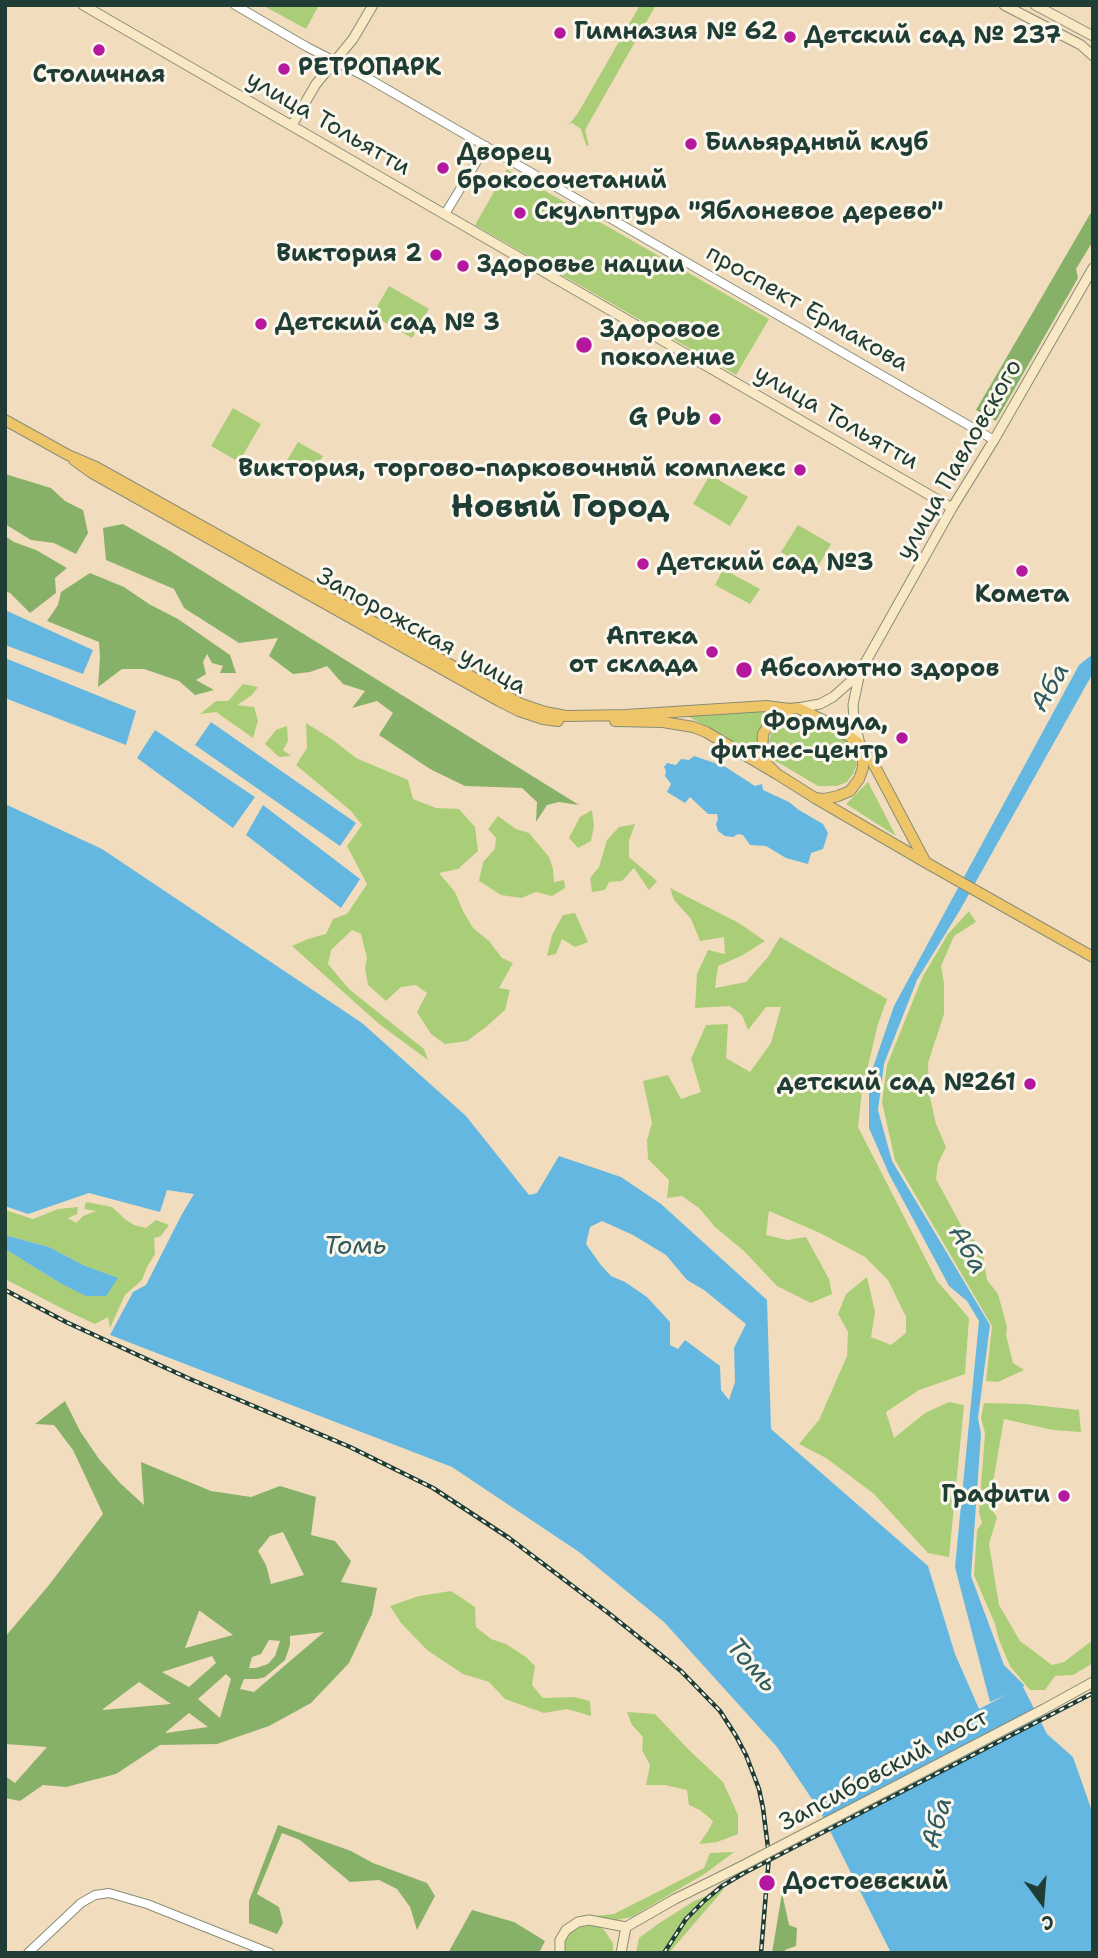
<!DOCTYPE html>
<html>
<head>
<meta charset="utf-8">
<style>
  body { margin:0 }
  #map { position:relative; width:1098px; height:1958px; overflow:hidden; background:#f1ddbd; font-family:"Shantell Sans",sans-serif }
  canvas { display:block }
  .frame { position:absolute; inset:0; border:7px solid #1f3d34; pointer-events:none }
  .north { position:absolute; left:1007px; top:1867px; width:70px; height:70px; -webkit-text-stroke:5px #fbf7ec; paint-order:stroke; rotate:164deg; font-size:19px; font-weight:700; line-height:28px; text-align:center; color:#1f3d34 }
  .north::after { content:''; display:block; margin:auto; width:24px; height:32px; background:#1f3d34; clip-path:polygon(50% 0,100% 100%,50% 72%,0 100%) }
</style>
</head>
<body>
<div id="map">
<canvas width="1098" height="1958"></canvas>
<div class="frame"></div>
<div class="north">С</div>
</div>
<script>
const ctx = document.querySelector('canvas').getContext('2d');
ctx.lineJoin = 'round';
function paint(path, color) {
  ctx.fillStyle = color;
  ctx.fill(path, 'evenodd');
}
function poly(rows) {
  const path = new Path2D();
  for (const r of rows) {
    path.moveTo(r[0], r[1]);
    for (let i = 2; i < r.length; i += 2) path.lineTo(r[i], r[i + 1]);
  }
  return path;
}
function stroke(path, color, width, dash) {
  ctx.strokeStyle = color;
  ctx.lineWidth = width;
  ctx.lineCap = dash ? 'butt' : 'round';
  ctx.setLineDash(dash || []);
  ctx.stroke(path);
}
function drawText(font, color, halo, rows, align = 'center') {
  ctx.font = font + ' "Shantell Sans",sans-serif';
  ctx.lineWidth = 6;
  ctx.setLineDash([]);
  ctx.textBaseline = 'middle';
  ctx.strokeStyle = halo;
  ctx.fillStyle = color;
  for (const [text, x, y, turn = 0] of rows) {
    ctx.save();
    ctx.translate(x, y);
    ctx.rotate((+turn || 0) * Math.PI / 180);
    ctx.textAlign = isNaN(turn) ? turn : align;
    if (halo) ctx.strokeText(text, 0, 0);
    ctx.fillText(text, 0, 0);
    ctx.restore();
  }
}
paint(poly([
  [262,5,319,5,306,29],
  [640,5,656,5,585,130,589,146,586,145,581,129,572,123,566,124,571,122,578,113],
  [507,169,769,319,736,375,475,225],
  [389,286,429,309,412,338,372,315],
  [233,408,261,424,239,462,211,446],
  [298,442,323,456,310,478,285,464],
  [710,475,748,497,730,526,693,504],
  [798,525,831,544,815,572,781,552],
  [723,569,760,589,750,604,715,585],
  [243,684,258,687,252,695,237,705,254,707,258,721,253,738,216,712,200,714,216,701,228,701],
  [767,710,771,713,761,727,757,737,759,758,684,714],
  [799,716,809,719,847,740,853,746,857,764,853,774,847,782,837,786,818,786,774,760,770,751,769,740,772,730,779,722,788,717],
  [306,723,333,740,356,758,408,780,413,799,436,808,459,809,475,827,478,851,458,869,439,873,455,892,463,911,473,928,489,941,502,958,513,963,499,988,510,990,505,1010,486,1027,467,1041,445,1044,431,1034,417,1012,427,993,416,985,401,987,386,1001,368,985,365,968,367,958,361,934,352,930,331,950,328,964,349,989,424,1049,428,1060,379,1024,292,946,308,939,326,934,333,919,347,914,367,884,347,846,362,825,351,811,296,765,307,748],
  [287,726,288,741,283,750,291,756,279,757,265,744,276,730],
  [868,782,896,836,846,804],
  [592,810,594,826,591,841,578,848,569,838,580,817],
  [498,816,516,829,529,833,549,857,553,869,554,882,564,880,565,888,552,896,536,892,521,898,501,895,479,881,483,862,495,849,496,838,488,829],
  [635,824,629,841,629,857,657,881,649,890,634,868,622,881,609,882,605,890,592,892,590,878,599,867,607,840,619,827],
  [670,888,739,923,765,941,741,956,718,966,715,988,746,982,768,957,780,937,887,999,878,1024,862,1091,858,1127,937,1281,969,1318,965,1374,919,1390,886,1412,894,1438,925,1413,949,1402,964,1405,949,1557,928,1553,874,1494,826,1458,799,1444,819,1420,847,1356,848,1332,838,1314,846,1294,867,1277,875,1312,871,1337,891,1345,906,1333,906,1317,888,1280,865,1257,820,1233,769,1211,766,1235,787,1240,806,1237,829,1279,832,1294,811,1303,777,1286,744,1251,715,1227,699,1208,682,1196,667,1198,669,1180,648,1159,647,1140,652,1123,643,1081,668,1075,681,1099,701,1092,691,1059,706,1025,728,1024,726,1058,750,1072,771,1043,781,1007,766,1007,748,1030,742,1015,730,1006,695,1008,697,974,708,950,725,954,724,937,700,941,691,919,674,900],
  [969,911,976,922,954,936,941,966,944,983,944,1014,928,1063,929,1093,936,1124,946,1147,938,1164,936,1179,963,1229,974,1240,983,1255,987,1280,998,1294,1007,1327,1006,1335,1013,1363,1024,1370,998,1382,986,1381,992,1326,895,1160,882,1102,887,1065,923,976,948,934],
  [575,913,588,942,575,947,562,939,556,954,547,956,552,935,563,915],
  [86,1202,112,1207,125,1219,134,1225,146,1228,156,1220,169,1225,161,1236,154,1238,155,1254,147,1267,142,1280,125,1295,110,1328,108,1317,95,1324,69,1312,5,1279,5,1249,60,1283,117,1278,83,1265,49,1247,5,1235,5,1210,33,1219,58,1209,78,1207,77,1214,68,1218,76,1223,83,1216,96,1211,84,1209],
  [984,1403,1025,1404,1079,1410,1081,1432,1053,1430,1004,1419,989,1506,997,1517,989,1544,999,1605,1020,1641,1052,1665,1064,1662,1093,1640,1093,1663,1073,1675,1055,1676,1045,1690,1030,1690,1010,1666,999,1640,995,1624,974,1575,977,1530,982,1523,979,1512,985,1433,981,1418],
  [451,1591,475,1607,476,1627,491,1639,506,1644,526,1657,535,1666,532,1685,543,1698,574,1697,590,1701,591,1716,567,1709,544,1713,505,1699,489,1682,463,1674,427,1650,401,1623,390,1606,419,1596],
  [627,1712,655,1714,688,1749,723,1782,738,1815,738,1834,717,1842,699,1844,708,1831,713,1821,700,1810,689,1805,687,1790,665,1785,646,1785,650,1765,642,1750,643,1737,632,1725],
  [734,1852,706,1873,632,1917,605,1922,585,1917,614,1914,673,1884,704,1868,710,1853],
  [724,1889,669,1953,636,1953,639,1938,658,1924,694,1901],
  [582,1925,598,1926,604,1930,613,1943,613,1953,564,1953,565,1940,569,1934]
]), '#aace78');
paint(poly([
  [1093,209,1093,241,1076,269,1078,278,996,421,976,410],
  [5,474,51,488,65,501,83,510,88,533,76,554,54,543,31,540,5,524],
  [123,524,170,551,579,805,559,802,547,805,536,822,537,802,522,788,465,786,430,769,379,735,393,713,377,701,352,708,365,691,343,684,327,666,310,672,293,674,269,656,278,638,239,643,184,608,174,589,106,560,103,528],
  [5,536,14,542,36,550,67,568,55,578,56,593,30,613,10,593,5,591],
  [90,573,124,587,149,604,178,619,230,655,236,673,220,673,223,666,212,663,207,654,203,662,206,674,196,680,214,690,195,695,179,681,144,669,122,669,98,687,100,657,99,642,47,621,58,605,61,592],
  [65,1401,80,1431,99,1459,120,1483,144,1505,141,1462,211,1491,251,1497,280,1486,316,1497,311,1535,335,1541,351,1561,341,1582,377,1588,372,1614,349,1663,311,1703,269,1726,217,1744,160,1745,116,1774,66,1787,43,1785,20,1801,5,1798,5,1776,15,1783,47,1747,5,1744,5,1637,49,1585,103,1514,73,1450,54,1425,35,1424],
  [283,1532,304,1575,271,1584,266,1565,258,1551,270,1536],
  [199,1611,200,1611,233,1635,185,1648],
  [324,1632,254,1692,240,1689,244,1679,257,1679,265,1677,285,1660,290,1645,290,1636],
  [269,1640,280,1641,275,1656,268,1664,256,1668,249,1668,252,1657,261,1654],
  [212,1656,216,1663,189,1687,162,1672],
  [226,1674,231,1679,220,1718,198,1699],
  [139,1682,171,1704,103,1710,103,1709],
  [189,1713,208,1727,166,1733,166,1732],
  [278,1825,351,1851,373,1863,427,1883,435,1896,417,1930,410,1907,397,1889,379,1880,350,1882,300,1840,282,1833,257,1894,279,1907,283,1923,277,1934,249,1923,249,1901],
  [782,1893,789,1925,797,1928,796,1946,785,1950,785,1953,772,1953],
  [472,1910,514,1922,545,1941,539,1953,448,1953]
]), '#87b168');
paint(poly([
  [5,610,93,650,83,674,5,645],
  [1093,654,1093,673,960,910,917,980,884,1064,878,1110,892,1161,990,1325,978,1418,981,1434,971,1576,1004,1665,1024,1685,1023,1687,1047,1734,1073,1757,1093,1814,1093,1953,891,1953,820,1811,777,1747,664,1622,579,1552,452,1467,110,1335,133,1292,146,1285,182,1214,194,1194,167,1190,160,1212,89,1193,28,1214,5,1206,5,804,102,849,362,1023,466,1116,529,1195,537,1193,559,1156,621,1177,661,1204,767,1300,771,1429,928,1566,955,1654,979,1709,1008,1694,990,1702,955,1567,979,1321,967,1301,949,1286,889,1174,869,1128,869,1079,894,1006,1079,665],
  [602,1221,633,1235,666,1255,687,1280,704,1290,746,1324,734,1348,735,1382,729,1400,721,1390,720,1366,685,1340,678,1349,670,1345,670,1322,647,1297,625,1282,611,1276,600,1264,586,1244,590,1227],
  [5,658,136,711,126,745,5,698],
  [211,722,356,823,340,846,195,745],
  [155,730,255,797,233,828,137,758],
  [694,756,724,766,755,786,762,784,763,790,789,802,799,810,823,824,828,833,823,849,811,853,808,864,786,858,766,846,750,845,743,835,738,834,733,837,725,836,718,831,716,824,718,819,717,814,708,814,690,797,685,803,667,792,671,784,665,776,666,771,664,767,667,763,676,765,681,759,689,760],
  [263,805,360,879,341,908,246,835],
  [5,1235,49,1247,83,1265,118,1278,106,1296,86,1296,60,1283,5,1249]
]), '#64b7e0');
const tertiary = poly([
  [235,5,307,47,364,76,994,440],
  [445,214,486,146],
  [28,1953,81,1903,95,1895,109,1893,147,1904,270,1953]
]);
const secondary = poly([
  [83,5,952,508],
  [1004,5,1081,45,1093,56],
  [1035,5,1093,36],
  [292,125,316,84,353,39,373,5],
  [798,708,820,704,833,697,859,674],
  [860,744,854,720,853,705,860,672,952,508,994,440,1093,268],
  [1044,1709,1093,1682],
  [560,1953,560,1940,566,1930,578,1922,589,1920,626,1927,675,1899,742,1866],
  [621,1953,626,1927]
]);
const primary = poly([
  [5,420,68,455,96,467,521,704,545,712,566,716,626,715,766,706,790,709],
  [74,460,92,473,499,701,519,711,543,719,558,721],
  [615,721,663,722,693,727,706,732,777,774],
  [863,749,872,761,925,861],
  [815,798,824,799,838,796,850,791,859,779,863,768,863,757,860,744,833,725,798,708,790,709,772,719,763,734,762,753,767,764,777,774,815,798,925,862,1093,957]
]);
stroke(tertiary, '#888d78', 10);
stroke(secondary, '#888d78', 11);
stroke(primary, '#888d78', 12);
stroke(tertiary, '#fff', 8);
stroke(secondary, '#f8e8c3', 9);
stroke(primary, '#eec569', 10);
const rail = poly([
  [5,1290,66,1322,190,1379,350,1447,433,1488,509,1538,611,1615,681,1671,720,1711,736,1736,746,1755,759,1789,763,1808,769,1856,761,1953],
  [664,1953,686,1919,704,1901,722,1886,744,1873,1093,1693]
]);
stroke(rail, '#1f3d34', 4.5);
stroke(rail, '#fbf7ec', 2, [5]);
const secondaryBridge = poly([
  [742,1866,1044,1709]
]);
stroke(secondaryBridge, '#888d78', 11, []);
stroke(secondaryBridge, '#f8e8c3', 9);
for (const [x, y, r, color] of [
  [560,33,7,"#b5179e"],
  [790,37,7,"#b5179e"],
  [99,50,7,"#b5179e"],
  [284,69,7,"#b5179e"],
  [691,144,7,"#b5179e"],
  [443,168,7,"#b5179e"],
  [520,213,7,"#b5179e"],
  [436,255,7,"#b5179e"],
  [463,266,7,"#b5179e"],
  [261,324,7,"#b5179e"],
  [584,345,9,"#b5179e"],
  [715,419,7,"#b5179e"],
  [800,470,7,"#b5179e"],
  [643,564,7,"#b5179e"],
  [1022,571,7,"#b5179e"],
  [712,652,7,"#b5179e"],
  [744,670,9,"#b5179e"],
  [902,738,7,"#b5179e"],
  [1030,1084,7,"#b5179e"],
  [1064,1496,7,"#b5179e"],
  [767,1883,9,"#b5179e"]
]) {
  const dot = new Path2D();
  dot.arc(x, y, r, 0, 2 * Math.PI);
  ctx.fillStyle = color;
  ctx.fill(dot);
  stroke(dot, '#fbf7ec', 2.5);
}
drawText('bold 24px', '#1f3d34', '#fbf7ec', [
  ["Гимназия № 62",574,33],
  ["Детский сад № 237",804,37],
  ["РЕТРОПАРК",298,69],
  ["Столичная",99,76,"center"],
  ["Бильярдный клуб",705,144],
  ["Дворец",457,154],
  ["брокосочетаний",457,182],
  ["Скульптура \"Яблоневое дерево\"",534,213],
  ["Виктория 2",422,255,"right"],
  ["Здоровье нации",477,266],
  ["Детский сад № 3",275,324],
  ["Здоровое",600,331],
  ["поколение",600,359],
  ["G Pub",701,419,"right"],
  ["Виктория, торгово-парковочный комплекс",786,470,"right"],
  ["Детский сад №3",657,564],
  ["Комета",1022,596,"center"],
  ["Аптека",698,638,"right"],
  ["от склада",698,666,"right"],
  ["Абсолютно здоров",760,670],
  ["Формула,",888,724,"right"],
  ["фитнес-центр",888,752,"right"],
  ["детский сад №261",1016,1084,"right"],
  ["Графити",1050,1496,"right"],
  ["Достоевский",783,1883]
], 'left');
drawText('24px', '#1f3d34', '#fbf7ec', [
  ["улица Тольятти",328,124,30],
  ["проспект Ермакова",807,309,30],
  ["улица Тольятти",836,418,30],
  ["улица Павловского",960,460,-60],
  ["Запорожская улица",421,632,29],
  ["Запсибовский мост",884,1771,-28]
]);
drawText('italic 26px', '#305c5f', '#fbf7ec', [
  ["Аба",1051,688,-60],
  ["Томь",355,1247],
  ["Аба",967,1250,60],
  ["Томь",751,1666,49],
  ["Аба",938,1823,-74]
]);
drawText('bold 32px', '#1f3d34', '#fbf7ec', [
  ["Новый Город",560,509]
]);
</script>
</body>
</html>
